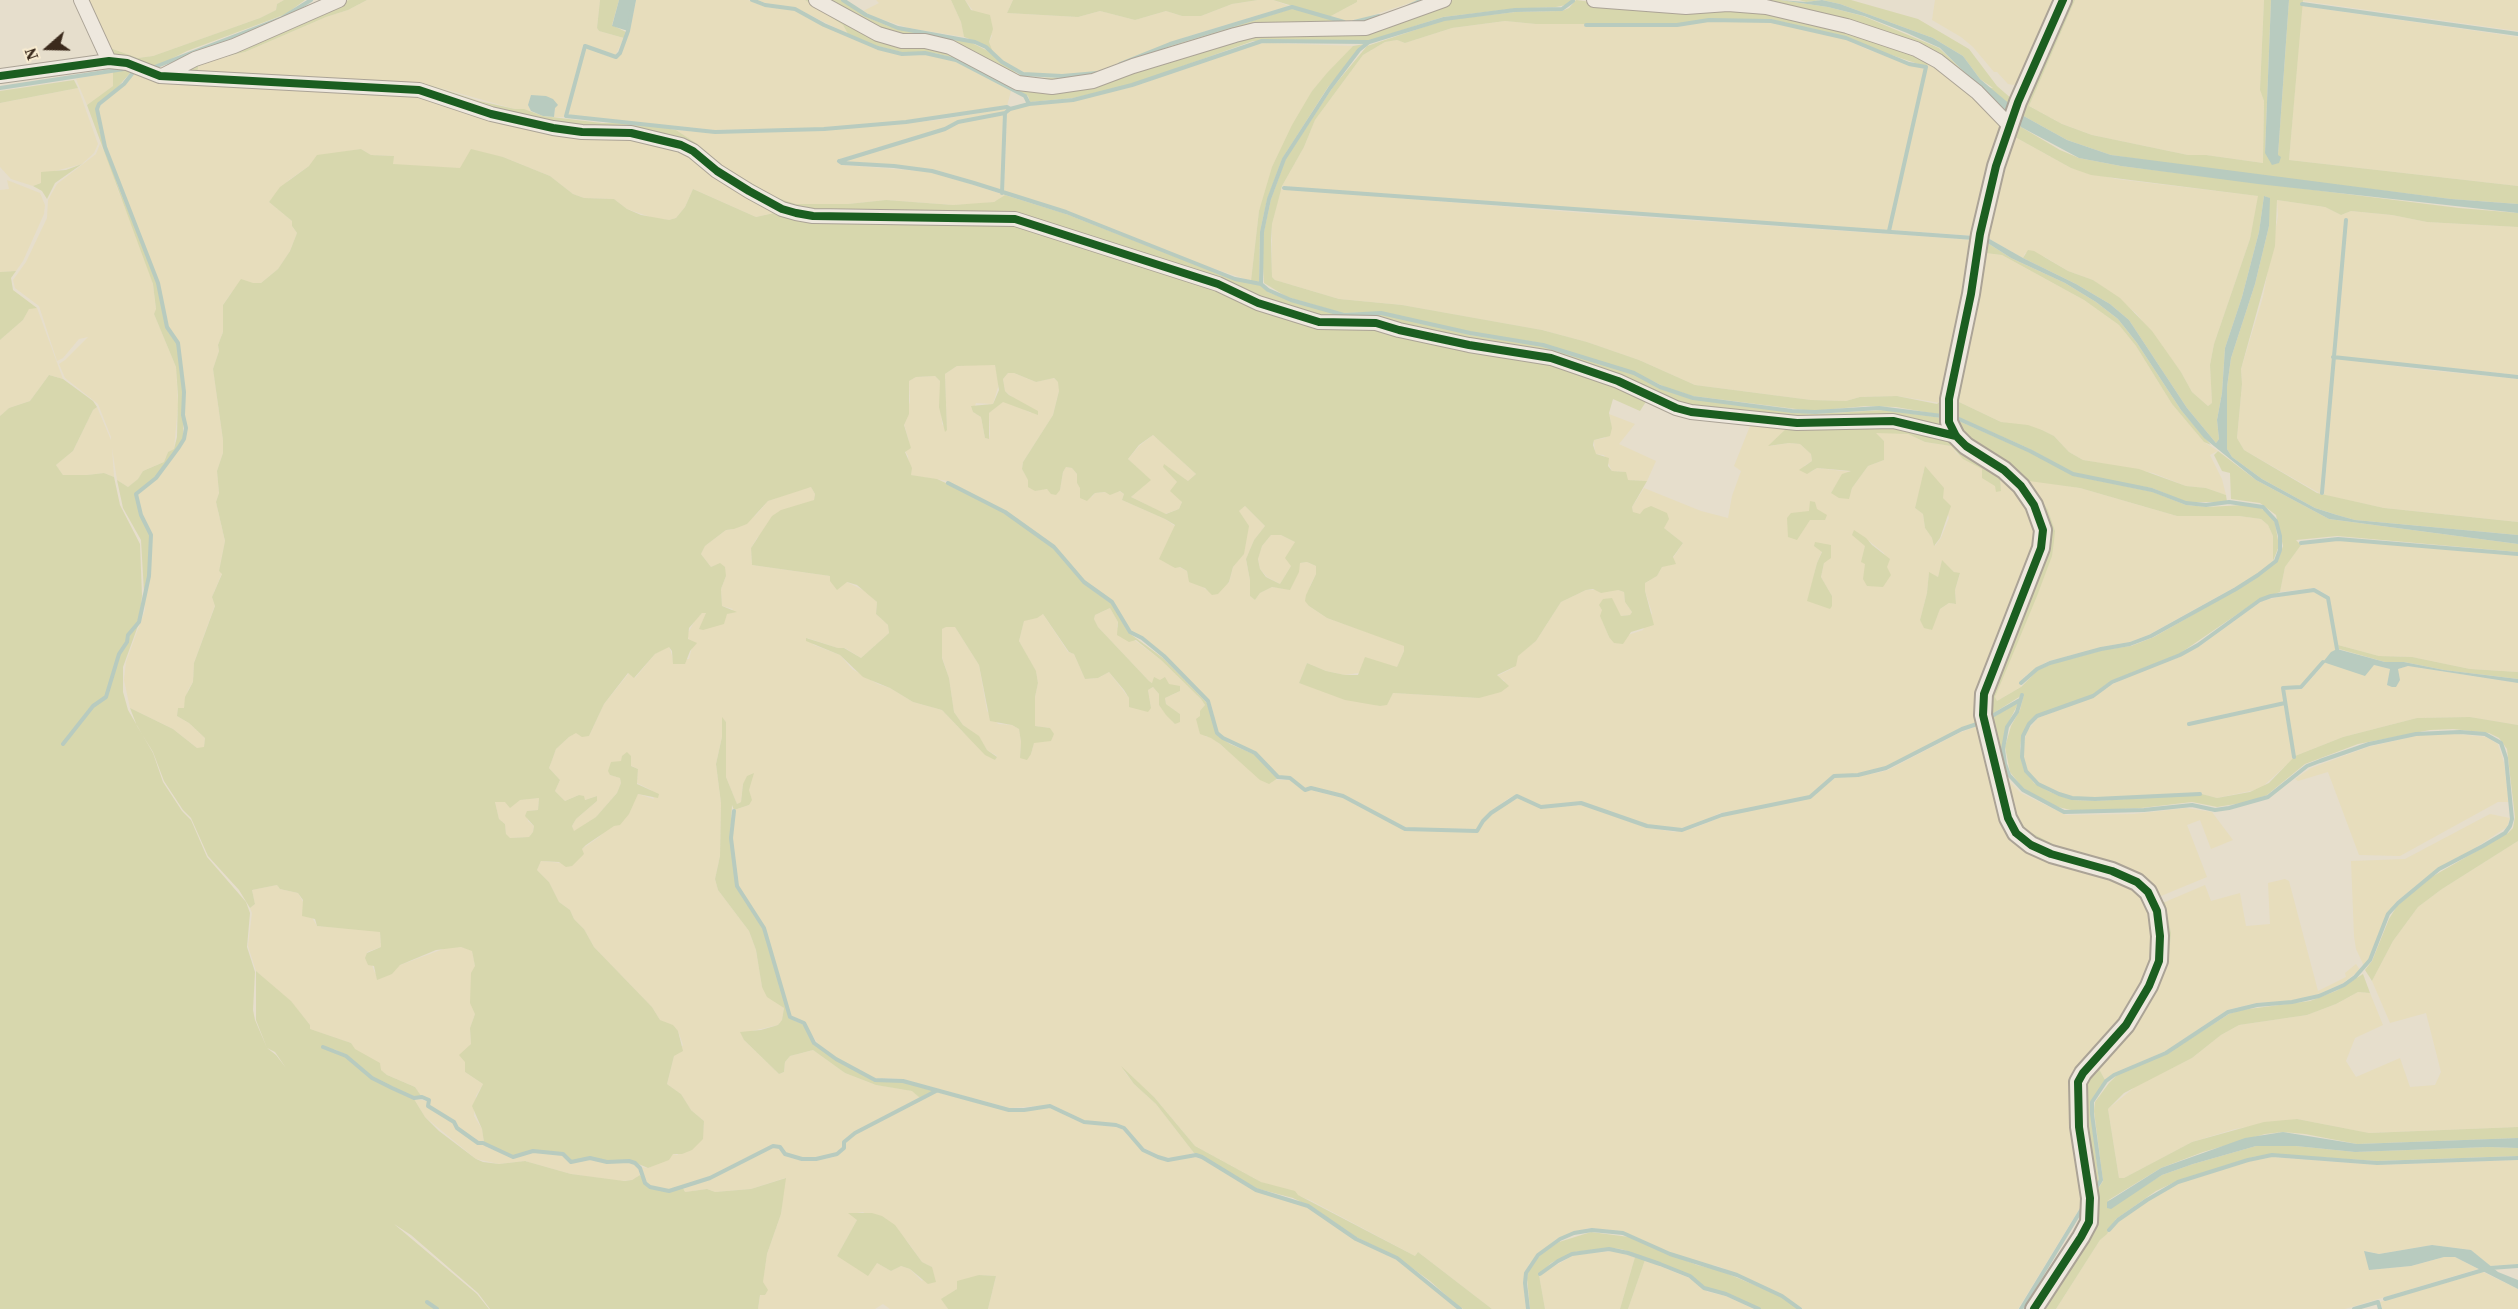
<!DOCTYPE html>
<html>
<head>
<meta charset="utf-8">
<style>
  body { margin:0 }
  #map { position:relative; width:2518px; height:1309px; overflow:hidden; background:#e6decc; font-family:"Source Serif 4",serif }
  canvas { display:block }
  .north { position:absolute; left:18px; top:18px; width:60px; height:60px; -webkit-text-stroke:4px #f8ecd1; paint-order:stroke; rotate:250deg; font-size:16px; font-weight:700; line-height:24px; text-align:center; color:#3b2a1c }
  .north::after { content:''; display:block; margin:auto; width:21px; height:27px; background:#3b2a1c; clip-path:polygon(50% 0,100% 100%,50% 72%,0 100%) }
</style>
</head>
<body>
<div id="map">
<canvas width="2518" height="1309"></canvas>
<div class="north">N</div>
</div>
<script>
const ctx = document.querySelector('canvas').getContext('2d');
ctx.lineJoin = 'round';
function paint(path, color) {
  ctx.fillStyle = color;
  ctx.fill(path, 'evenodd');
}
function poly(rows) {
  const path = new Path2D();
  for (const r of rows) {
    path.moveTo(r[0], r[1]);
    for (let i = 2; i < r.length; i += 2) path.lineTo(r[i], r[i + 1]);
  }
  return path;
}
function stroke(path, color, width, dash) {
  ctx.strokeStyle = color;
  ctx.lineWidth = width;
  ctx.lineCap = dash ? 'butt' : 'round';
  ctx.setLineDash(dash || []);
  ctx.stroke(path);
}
paint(poly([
  [86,0,284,0,277,4,276,10,260,18,153,56,138,58,107,47],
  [367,0,600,0,597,28,599,31,624,38,615,56,583,45,565,117,554,117,555,108,528,105,531,111,515,109,430,85,197,73,199,64,245,52,326,17,348,10],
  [636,0,748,0,766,7,795,10,830,29,882,49,903,55,933,55,956,62,1011,91,1007,106,935,118,823,128,714,130,567,115,586,48,614,58,620,55,630,30],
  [755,0,805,0,843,25,848,34,794,7,780,7],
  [876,0,951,0,961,22,964,37,909,28,874,17,863,11,879,3],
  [965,0,1013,0,1007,13,1078,17,1100,11,1135,20,1166,11,1182,16,1201,16,1232,4,1258,0,1273,0,1289,6,1189,36,1092,73,1049,75,1026,73,1001,61,993,52,989,42,992,36],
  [1357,0,1419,0,1364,18,1345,21,1329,17,1357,2],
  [1935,0,2056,0,2017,84,2013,85,2008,84,1997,72,1994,72,1973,47,1961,37,1932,20],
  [2075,0,2264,0,2260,90,2264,101,2263,163,2206,155,2188,155,2092,135,2062,124,2029,106],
  [2303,0,2518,0,2518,31,2303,1],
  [2302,6,2518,37,2518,186,2289,160],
  [1505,21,1536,24,1584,23,1585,26,1677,26,1710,21,1772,21,1845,39,1866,49,1924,69,1888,230,1535,206,1282,186,1304,147,1315,120,1363,55,1385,42,1397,40,1405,43,1452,28],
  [1269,43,1353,46,1312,91,1259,211,1251,281,1194,262,1066,211,1004,192,1007,114,1010,110,1030,105,1073,101,1135,86,1253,44],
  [1929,58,2003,120,1976,236,1891,230],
  [113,71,113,86,87,105,76,79],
  [136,71,417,92,669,143,783,211,756,217,693,189,685,207,676,218,669,220,653,218,627,209,614,199,584,198,573,194,550,176,503,157,489,155,461,168,407,167,392,164,394,156,371,155,361,149,343,152,309,166,289,180,269,202,292,221,292,226,297,233,290,251,278,269,261,283,253,283,231,293,223,305,223,332,218,345,219,351,213,369,223,440,223,453,217,471,219,493,216,502,225,541,219,571,222,573,212,597,215,605,194,663,193,682,188,690,184,708,178,708,177,716,189,723,205,738,204,748,197,748,173,729,130,708,124,680,126,662,145,610,144,594,148,584,152,551,151,535,142,514,137,494,157,478,180,447,185,439,186,427,184,414,185,392,178,343,167,327,158,283,105,147,97,109],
  [78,88,98,144,94,153,82,164,55,171,41,183,33,186,11,179,0,167,0,103],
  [1008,108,1004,112,957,121,943,128,837,160,841,165,933,172,1005,195,994,202,976,204,953,205,886,200,848,204,796,204,775,197,723,166,696,143,676,130,716,133,826,130,938,120],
  [1003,115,1001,191,931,169,842,161,946,130,959,123],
  [2015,137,2071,168,2116,179,2259,196,2250,239,2214,344,2210,365,2212,403,2208,406,2192,392,2181,372,2136,313,2093,280,2068,271,2045,257,2025,253,2023,258,1986,237,2013,138],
  [100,144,109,161,117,188,140,245,153,284,156,310,154,314,176,367,178,405,174,449,168,452,164,462,143,471,138,479,128,487,117,480,112,448,114,477,104,473,87,475,63,475,56,465,73,451,93,410,97,407,111,440,111,437,98,404,65,378,59,364,65,360,88,337,79,339,63,358,57,361,39,306,15,288,13,280,26,262,47,218,48,200,57,184,96,154],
  [7,180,40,193,45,205,44,214,23,261,16,271,0,272,0,190,9,189],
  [1289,189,1583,213,1975,240,1941,403,1897,396,1860,397,1846,401,1811,400,1695,385,1639,360,1587,342,1542,330,1402,305,1339,299,1275,280,1272,277,1272,224,1280,190],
  [2277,200,2325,207,2341,215,2351,211,2392,215,2427,222,2518,227,2518,375,2336,356,2348,219,2346,219,2321,494,2244,450,2237,438,2242,384,2241,369,2263,297,2278,216],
  [1985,253,2002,255,2084,300,2119,325,2136,346,2172,404,2204,442,2218,451,2210,455,2222,479,2226,495,2206,488,2186,486,2153,473,2083,460,2069,452,2054,436,2042,430,2001,422,1959,402],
  [29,308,37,308,63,379,49,375,30,401,9,408,0,416,0,340,23,320],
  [2335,358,2416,369,2518,379,2518,522,2384,508,2324,495],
  [987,363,995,365,999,384,993,404,976,403,973,412,981,417,985,438,989,439,990,434,989,413,1003,401,1017,405,1032,414,1005,391,1003,379,1008,373,1014,373,1036,382,1053,378,1059,382,1059,391,1053,415,1023,462,1022,469,1035,491,1043,489,1060,490,1063,472,1066,467,1072,468,1077,474,1077,483,1092,497,1095,493,1119,491,1124,494,1122,500,1165,519,1175,526,1179,567,1187,571,1188,576,1208,591,1229,583,1233,567,1244,553,1239,511,1245,506,1265,526,1254,540,1246,559,1250,580,1250,596,1255,600,1260,593,1272,587,1285,589,1300,563,1307,562,1316,566,1316,574,1310,586,1309,606,1327,618,1404,645,1404,651,1397,667,1345,675,1326,671,1307,663,1299,683,1380,706,1387,704,1393,693,1479,698,1505,681,1497,676,1513,668,1517,656,1536,641,1561,602,1586,590,1618,590,1624,592,1625,602,1632,612,1630,615,1621,616,1615,608,1602,610,1602,620,1609,637,1628,635,1643,630,1652,613,1645,591,1645,583,1657,576,1662,567,1669,564,1683,543,1664,528,1633,512,1632,507,1644,488,1701,511,1728,518,1732,496,1741,471,1734,466,1752,421,1790,425,1770,446,1789,443,1800,444,1811,454,1812,461,1804,466,1811,472,1817,468,1852,472,1838,482,1831,493,1851,492,1852,488,1868,466,1884,460,1884,441,1875,433,1891,432,1908,434,1925,442,1951,446,1957,454,1982,469,2001,491,2000,475,2022,494,2040,537,1981,721,1961,728,1885,768,1872,772,1833,776,1809,796,1796,800,1811,797,1836,777,1877,773,1888,770,1959,733,1983,724,2006,821,2121,879,2146,898,2158,950,2135,1000,2095,1052,2083,1203,2018,1309,1802,1309,1776,1291,1718,1266,1698,1263,1669,1252,1622,1231,1588,1228,1555,1240,1529,1264,1523,1281,1526,1309,1492,1309,1418,1252,1415,1256,1310,1200,1261,1182,1195,1146,1154,1097,1123,1070,1134,1084,1156,1104,1194,1153,1177,1158,1162,1157,1142,1147,1118,1124,1083,1121,1053,1105,1009,1108,902,1079,874,1078,837,1058,819,1045,803,1022,790,1016,764,926,742,896,738,885,732,837,734,810,749,805,749,790,743,783,741,802,737,804,726,777,726,722,722,718,722,737,716,764,721,803,720,856,715,879,718,890,749,931,756,950,762,987,784,1008,782,1020,778,1025,752,1031,744,1040,779,1074,784,1072,785,1062,790,1056,813,1050,845,1073,876,1085,913,1091,920,1098,854,1132,844,1141,842,1149,829,1156,801,1158,786,1153,780,1146,773,1146,710,1177,668,1190,649,1186,645,1182,641,1167,648,1168,673,1154,677,1155,702,1136,704,1127,704,1121,691,1110,681,1094,667,1084,674,1056,683,1045,678,1031,660,1020,652,1007,594,947,584,929,574,919,570,910,559,902,549,882,537,870,541,861,562,863,599,837,638,794,654,799,651,790,637,783,638,769,621,761,610,775,620,778,621,783,617,793,596,817,574,832,572,826,576,819,597,801,597,796,585,800,579,795,565,801,555,791,560,780,549,768,556,749,569,737,576,732,589,736,604,704,629,673,635,678,655,654,669,646,673,659,689,659,692,647,687,635,695,620,702,613,727,614,733,609,722,606,721,589,726,576,716,565,711,567,701,554,705,546,726,530,734,529,756,515,768,501,804,488,811,487,815,494,814,500,804,505,757,538,751,548,752,565,830,576,830,581,847,582,867,592,877,602,876,614,888,625,889,633,861,658,845,648,838,648,807,638,814,645,840,655,852,669,878,684,890,688,913,702,942,710,962,731,995,760,997,756,987,750,978,736,963,725,954,712,949,678,942,657,942,629,946,626,955,627,979,665,987,711,998,724,1012,725,1019,729,1021,742,1020,758,1031,754,1034,742,1044,742,1050,728,1035,726,1035,697,1038,683,1036,672,1019,641,1024,620,1043,614,1068,652,1074,654,1085,679,1098,678,1109,672,1129,698,1151,708,1148,690,1153,687,1159,694,1159,705,1175,724,1180,714,1166,704,1165,698,1180,691,1160,680,1152,683,1149,681,1098,627,1094,619,1095,615,1110,608,1118,622,1117,627,1161,660,1201,699,1205,705,1203,709,1206,737,1211,737,1240,761,1273,780,1291,780,1305,791,1312,790,1343,798,1405,830,1478,832,1486,818,1505,804,1519,798,1542,808,1583,805,1645,827,1674,832,1694,828,1724,816,1771,806,1720,813,1692,826,1674,829,1646,824,1581,802,1540,806,1517,795,1509,798,1490,812,1476,829,1414,828,1405,827,1342,795,1311,787,1304,788,1290,777,1278,775,1255,751,1229,742,1217,732,1212,708,1208,699,1165,656,1142,637,1130,631,1113,601,1085,581,1054,546,1004,511,948,481,910,475,908,456,905,451,909,441,904,424,910,401,909,381,916,377,935,376,940,381,942,424,947,430,945,374,957,366],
  [1923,471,1943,498,1949,518,1941,538,1935,546,1932,538,1925,528,1923,514,1915,508,1923,479],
  [1869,541,1884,553,1887,567,1862,562,1865,546],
  [1822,551,1824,563,1821,577,1832,596,1808,601,1817,563],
  [1942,561,1954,572,1960,574,1955,590,1956,604,1949,603,1940,609,1931,630,1920,620,1927,593,1929,573,1938,577],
  [1609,414,1635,424,1619,444,1656,461,1647,481,1627,480,1625,472,1612,471,1604,455,1595,454,1594,440,1605,438,1611,422],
  [1153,435,1196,474,1188,481,1164,465,1177,482,1182,502,1179,509,1165,514,1131,497,1150,480,1128,459,1139,446],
  [2028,480,2080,488,2177,516,2239,516,2261,519,2268,525,2273,536,2273,561,2257,575,2148,635,2130,642,2102,647,2046,662,2025,676,2020,682,2021,687,1997,701,1995,697,2055,531,2048,510],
  [1271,535,1281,535,1295,542,1291,566,1280,584,1267,577,1260,569,1258,558,1262,546],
  [2338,540,2518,555,2518,672,2470,669,2412,657,2379,656,2338,645,2329,596,2315,588,2280,592,2285,567,2301,545],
  [2304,591,2318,593,2327,598,2334,629,2336,650,2300,686,2282,688,2284,702,2188,722,2189,725,2284,705,2293,759,2260,789,2217,798,2199,793,2094,798,2072,797,2058,792,2041,785,2028,772,2024,761,2023,746,2027,731,2038,718,2094,697,2113,684,2133,674,2179,657,2200,646,2262,601],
  [2325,663,2370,668,2374,665,2391,669,2387,685,2398,669,2408,666,2518,683,2518,725,2470,717,2417,718,2343,737,2295,756,2285,690,2302,689],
  [2447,733,2486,737,2498,744,2504,763,2509,802,2498,802,2400,856,2359,855,2328,772,2298,781,2295,779,2311,768,2368,747,2420,735],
  [2009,781,2021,793,2066,815,2134,814,2186,808,2212,812,2233,840,2211,849,2200,820,2187,825,2207,877,2161,896,2153,885,2133,871,2055,845,2028,831,2015,813,2007,786],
  [539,798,538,810,527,811,528,821,534,826,533,832,529,837,510,838,506,835,505,824,499,819,495,802],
  [2490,814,2510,818,2507,827,2472,850,2438,868,2397,901,2386,916,2369,959,2364,966,2356,949,2354,936,2351,861,2405,859],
  [2518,841,2518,1127,2368,1133,2297,1119,2235,1129,2192,1142,2124,1178,2119,1178,2108,1109,2136,1086,2192,1058,2221,1035,2239,1025,2307,1015,2336,1004,2358,992,2370,993,2383,1025,2355,1038,2346,1061,2356,1077,2400,1058,2410,1087,2435,1085,2441,1072,2426,1013,2390,1023,2372,981,2393,941,2418,907,2442,889],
  [2285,879,2289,881,2318,991,2346,977,2345,973,2356,964,2360,970,2343,983,2319,994,2291,1001,2256,1003,2227,1010,2166,1051,2114,1074,2105,1080,2099,1069,2157,989,2164,973,2169,956,2171,933,2165,902,2205,885,2211,901,2240,893,2246,926,2270,924,2268,883],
  [277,885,280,889,298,893,317,926,380,931,381,947,367,952,375,973,394,970,400,965,446,948,461,947,472,950,475,966,475,1014,470,1028,471,1044,467,1050,465,1072,483,1084,476,1096,474,1116,482,1129,484,1142,478,1142,470,1135,464,1134,456,1128,465,1135,470,1136,478,1144,483,1144,491,1149,506,1152,513,1157,533,1152,563,1155,571,1163,589,1159,607,1163,628,1162,638,1166,640,1175,632,1180,620,1181,571,1174,525,1161,499,1164,476,1159,425,1117,414,1099,428,1101,428,1106,455,1124,429,1106,429,1100,422,1097,415,1087,387,1075,354,1049,351,1043,309,1029,310,1025,291,1002,256,971,248,946,252,913,250,908,255,904,252,890],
  [937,1092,1008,1111,1052,1108,1083,1123,1121,1128,1143,1151,1157,1158,1168,1160,1194,1157,1202,1159,1259,1192,1294,1201,1312,1210,1352,1238,1397,1260,1413,1270,1458,1309,988,1309,996,1276,979,1275,942,1299,948,1309,890,1309,883,1304,875,1309,758,1309,767,1254,781,1214,785,1178,751,1189,715,1192,707,1189,685,1192,682,1186,711,1178,774,1147,780,1148,788,1157,796,1159,812,1160,831,1158,841,1153,846,1141,856,1133],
  [863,1212,907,1241,922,1262,932,1267,922,1281,910,1269,901,1266,891,1271,877,1263,837,1256,857,1220,857,1213],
  [2272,1157,2377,1165,2518,1160,2518,1264,2490,1266,2471,1250,2432,1245,2379,1254,2365,1251,2370,1270,2411,1266,2444,1257,2455,1257,2478,1269,2345,1309,2056,1309,2100,1240,2119,1221,2142,1205,2180,1183,2250,1161],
  [1613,1251,1635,1257,1620,1309,1545,1309,1539,1275,1574,1255],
  [1645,1260,1689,1278,1708,1292,1726,1296,1754,1309,1628,1309],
  [2483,1272,2518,1289,2518,1309,2382,1309,2380,1302]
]), '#e7ddbc');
paint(poly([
  [284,0,305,0,286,14,187,51,157,66,148,67,116,58,107,47,138,58,153,56,260,18,276,10,277,4],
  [349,0,367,0,348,10,326,17,245,52,199,63,197,73,190,73,188,69,190,64,234,49,312,13],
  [600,0,619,0,612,25,626,32,624,38,599,31,597,28],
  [805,0,811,0,840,18,927,44,1042,89,1241,36,1324,33,1428,8,1453,0,1572,0,1566,5,1556,7,1511,9,1443,17,1368,41,1253,41,1130,85,1073,98,1030,102,1028,96,955,58,934,53,901,52,877,46,848,34,843,25],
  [820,0,841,0,867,17,888,26,972,43,986,50,1018,74,1035,78,1081,77,1107,71,1154,51,1291,9,1302,10,1337,22,1384,21,1274,28,1092,79,1033,84,973,56,902,38],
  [951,0,965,0,971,10,990,15,993,29,989,42,993,52,975,41,964,37,961,22],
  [1013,0,1258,0,1232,4,1201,16,1182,16,1166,11,1135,20,1100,11,1078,17,1007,13],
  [1273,0,1357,0,1357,2,1329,17],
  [1576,0,1607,4,1679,9,1720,7,1771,9,1871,35,1929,58,1927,67,1865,46,1844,36,1769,19,1709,19,1675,24,1536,24,1505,21,1452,28,1405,43,1397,40,1385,42,1363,55,1343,82,1315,120,1304,147,1282,186,1272,224,1271,240,1272,277,1275,280,1339,299,1402,305,1542,330,1587,342,1639,360,1695,385,1811,400,1846,401,1860,397,1897,396,1937,404,1942,400,1975,240,1978,241,1945,400,1946,421,1944,426,1938,427,1895,418,1864,415,1809,419,1762,415,1678,403,1637,385,1554,354,1406,328,1379,320,1319,316,1282,306,1161,258,1020,216,813,214,784,205,715,165,685,141,672,137,614,127,584,127,525,117,437,89,406,84,430,85,479,101,515,109,524,109,543,116,602,123,638,123,676,130,696,143,723,166,775,197,796,204,848,204,886,200,953,205,994,202,1005,195,1066,214,1235,280,1260,285,1268,292,1291,301,1343,316,1382,314,1471,335,1542,346,1633,374,1662,389,1692,399,1814,414,1885,410,1942,418,1942,415,1896,407,1866,406,1812,411,1693,396,1667,388,1632,371,1541,343,1469,332,1381,312,1342,313,1287,297,1264,283,1262,253,1264,231,1271,199,1286,158,1333,87,1367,46,1445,20,1516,12,1562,11,1569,8],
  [1614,0,1780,0,1828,7,1863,16,1939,48,1979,86,1993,88,1980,79,1963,56,1933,38,1840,4,1822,0,1806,2,1799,0,1851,0,1918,19,1969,49,1997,86,2013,100,2010,116,1944,62,1812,14],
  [2067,0,2075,0,2029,106,2062,124,2092,135,2188,155,2206,155,2263,163,2264,101,2260,90,2264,0,2271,0,2265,153,2278,155,2289,0,2303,0,2289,160,2518,186,2518,204,2451,199,2193,167,2111,155,2067,140,2020,114],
  [1365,44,1328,87,1282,159,1267,200,1260,232,1259,282,1251,281,1259,211,1272,167,1292,125,1312,91,1327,73,1353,46],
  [124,70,131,72,116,89,97,104,99,129,118,186,158,284,166,328,177,344,184,392,183,439,156,477,136,494,141,515,145,521,150,536,148,575,144,592,141,540,123,508,117,480,128,487,138,479,143,471,164,462,168,452,174,449,177,437,178,396,176,367,154,314,156,309,153,284,87,105,113,86,113,71],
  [74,80,78,88,0,103,0,91],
  [2017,120,2021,127,2060,150,2079,158,2121,166,2459,208,2518,213,2518,227,2427,222,2392,215,2351,211,2341,215,2325,207,2277,200,2275,246,2241,369,2242,384,2237,438,2244,450,2317,493,2384,508,2518,522,2518,535,2355,520,2337,515,2315,508,2262,479,2232,457,2227,449,2227,387,2231,358,2255,284,2269,226,2269,198,2264,196,2259,232,2242,297,2225,348,2222,393,2217,420,2219,439,2216,443,2187,408,2129,320,2110,304,2076,284,2023,258,2028,250,2034,251,2068,271,2093,280,2120,298,2152,331,2181,372,2192,392,2208,406,2212,403,2210,365,2214,344,2250,239,2258,196,2091,175,2071,168,2015,137,2013,138,1986,237,1986,242,2011,258,2065,283,2096,302,2118,319,2137,343,2181,410,2211,445,2204,442,2172,404,2136,346,2119,325,2084,300,2002,255,1985,253,1959,402,2001,422,2028,425,2042,430,2054,436,2069,452,2083,460,2139,469,2186,486,2206,488,2226,495,2227,502,2186,502,2152,488,2108,482,2073,473,2030,449,1960,418,1959,421,2031,453,2075,476,2153,492,2186,505,2207,507,2243,505,2260,508,2267,512,2275,523,2279,546,2273,561,2273,536,2268,525,2261,519,2239,516,2177,516,2080,488,2029,481,2048,510,2055,531,2054,541,2052,556,2037,596,1995,697,1997,701,2021,687,2038,670,2052,664,2103,650,2131,646,2154,637,2252,581,2274,564,2279,558,2283,546,2276,515,2260,503,2231,499,2230,473,2222,471,2214,455,2218,451,2256,480,2329,519,2518,544,2518,552,2337,536,2296,540,2301,545,2285,567,2280,592,2258,600,2179,654,2111,681,2092,695,2036,715,2028,723,2022,735,2020,747,2022,763,2024,770,2034,783,2050,792,2072,800,2096,801,2202,794,2217,798,2250,792,2269,783,2295,756,2343,737,2417,718,2470,717,2518,725,2518,841,2442,889,2418,907,2393,941,2372,981,2365,970,2372,961,2389,919,2397,906,2428,879,2508,833,2513,828,2515,817,2507,749,2499,738,2489,733,2453,729,2430,730,2358,744,2305,764,2267,795,2248,802,2217,807,2192,802,2141,808,2075,811,2054,806,2037,797,2022,787,2010,772,2005,747,2011,726,2020,710,2024,694,1992,714,1993,717,2019,702,2006,727,2002,751,2011,800,2020,821,2028,831,2055,845,2133,871,2153,885,2161,896,2157,898,2139,879,2127,873,2056,850,2034,840,2018,826,2009,808,1998,764,1990,718,1992,690,2046,555,2047,532,2041,513,2021,481,2008,469,1972,444,1960,432,1956,421,1954,400,1994,191,2005,149],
  [361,149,371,155,394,156,393,164,460,168,471,149,503,157,550,176,573,194,584,198,614,199,627,209,641,215,669,220,676,218,685,207,693,189,756,217,783,211,1004,220,1318,323,1376,324,1520,353,1649,397,1640,411,1613,399,1609,413,1612,428,1610,436,1594,440,1593,445,1596,454,1609,458,1608,466,1612,471,1626,472,1628,480,1647,481,1632,507,1633,512,1640,514,1644,509,1651,506,1667,513,1669,519,1664,528,1683,543,1673,557,1676,564,1662,567,1657,576,1645,583,1645,591,1654,625,1631,632,1623,644,1614,643,1609,637,1600,616,1602,610,1599,605,1603,599,1612,598,1621,616,1630,615,1632,612,1625,602,1624,592,1618,590,1601,593,1593,589,1586,590,1561,602,1536,641,1518,656,1516,666,1497,675,1509,686,1501,692,1479,698,1393,693,1387,705,1380,706,1345,700,1299,683,1307,663,1326,671,1345,675,1358,675,1365,657,1397,667,1404,651,1404,646,1327,618,1309,606,1305,601,1306,595,1316,574,1316,566,1307,562,1300,563,1299,572,1290,590,1272,587,1260,593,1255,600,1250,596,1250,580,1246,559,1254,540,1265,526,1245,506,1239,511,1249,526,1244,554,1233,567,1229,582,1218,594,1212,595,1205,588,1189,582,1187,571,1180,567,1175,568,1159,559,1175,525,1165,519,1122,500,1124,494,1120,491,1110,495,1105,492,1095,493,1087,501,1080,498,1080,488,1077,483,1077,474,1072,468,1066,467,1063,472,1060,490,1056,495,1051,494,1047,489,1035,491,1028,487,1028,480,1022,469,1023,462,1053,415,1059,391,1058,382,1054,378,1036,382,1014,373,1008,373,1003,379,1005,391,1009,395,1038,411,1038,415,1003,402,989,413,989,439,985,438,981,417,973,412,971,406,993,404,999,390,995,365,957,366,945,374,947,430,945,432,939,407,940,381,935,376,916,377,909,381,909,414,904,425,911,448,905,452,912,468,911,475,937,479,948,484,1005,513,1054,548,1084,584,1112,604,1129,633,1163,658,1207,703,1217,735,1230,744,1256,755,1278,778,1269,784,1260,780,1220,744,1211,738,1200,734,1196,719,1200,716,1200,711,1205,705,1201,699,1161,660,1136,640,1129,642,1117,635,1118,622,1110,608,1095,615,1094,619,1098,627,1149,681,1152,683,1154,677,1160,680,1165,677,1169,684,1180,686,1180,691,1165,698,1166,704,1180,714,1180,722,1175,724,1166,715,1159,705,1159,694,1153,687,1148,690,1151,708,1148,712,1129,707,1129,698,1124,690,1109,672,1098,678,1085,679,1074,654,1069,652,1043,614,1037,618,1024,621,1019,641,1036,671,1038,683,1035,697,1035,726,1050,728,1054,734,1051,741,1034,743,1031,754,1027,760,1020,758,1021,742,1019,729,1012,725,990,721,979,665,955,627,946,627,942,629,942,658,949,678,954,712,963,725,979,736,987,750,997,757,995,760,985,755,942,710,913,702,890,688,863,677,840,655,806,641,806,638,838,648,844,648,861,658,889,633,888,625,876,614,877,602,857,585,847,582,837,590,830,581,830,576,752,565,751,548,772,516,781,510,814,500,815,494,811,487,768,501,747,524,734,529,726,530,705,546,701,554,711,567,720,563,725,567,726,576,721,589,722,606,737,612,727,614,724,624,703,630,699,629,706,613,702,613,689,628,688,639,697,643,690,651,685,664,673,664,672,651,669,647,655,654,634,678,628,673,604,704,589,736,582,737,576,733,569,737,556,749,551,763,549,768,560,780,555,791,565,801,579,795,584,796,585,800,597,796,597,801,576,819,572,826,574,831,596,817,617,793,621,783,620,778,610,775,608,771,611,762,621,761,622,756,627,752,631,756,631,766,638,769,637,784,659,794,658,798,638,794,629,814,620,825,614,826,586,845,582,849,584,854,572,866,566,867,559,862,541,861,537,870,549,882,559,902,570,910,574,919,584,929,594,947,652,1007,660,1020,673,1025,678,1031,683,1051,674,1056,667,1084,681,1094,691,1110,704,1121,703,1139,692,1150,682,1154,673,1154,669,1160,648,1168,629,1160,606,1162,589,1157,571,1162,563,1154,552,1152,533,1150,513,1156,484,1142,482,1129,472,1106,483,1084,465,1072,465,1062,459,1055,471,1044,470,1028,475,1014,470,1003,471,973,475,966,472,951,461,947,436,950,400,965,392,974,377,980,374,966,368,965,365,958,367,953,381,947,380,932,317,926,315,919,302,916,303,900,298,893,280,889,277,885,252,890,255,904,250,908,239,890,208,856,191,818,183,810,164,781,153,752,137,726,130,708,173,729,197,748,204,747,205,738,189,723,177,716,178,708,184,708,185,697,193,682,194,663,215,606,212,597,222,574,219,571,225,541,216,502,219,493,217,471,223,453,223,440,213,369,219,351,218,345,223,332,223,305,241,279,253,283,261,283,278,269,290,251,297,233,292,226,292,221,269,202,280,187,309,166,317,155],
  [1153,435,1196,474,1188,481,1164,464,1163,467,1177,482,1170,491,1182,502,1179,509,1166,514,1131,497,1151,480,1128,459,1139,445],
  [1271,535,1281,535,1295,542,1285,558,1291,566,1280,584,1266,577,1260,569,1258,559,1262,546],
  [539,798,538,810,527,811,525,816,534,826,533,832,529,837,510,838,506,834,505,824,499,819,495,802,505,802,510,808,520,800],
  [82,164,55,183,47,199,42,191,33,186,41,183,41,172,66,170],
  [16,271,11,278,13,290,37,308,29,309,23,320,0,340,0,272],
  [49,375,63,379,93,401,97,407,93,410,73,451,56,465,63,475,87,475,104,473,114,477,120,505,140,544,142,596,140,614,135,628,128,635,127,642,118,655,113,678,104,698,91,706,62,746,93,707,107,698,120,654,128,642,130,635,139,623,123,667,123,692,128,710,153,753,163,782,182,811,191,820,207,857,246,902,250,913,247,947,255,972,253,1010,255,1020,267,1048,276,1055,286,1068,275,1052,267,1048,256,1020,256,971,291,1001,310,1025,310,1029,351,1043,355,1049,380,1063,381,1070,387,1075,415,1087,422,1097,413,1097,372,1077,346,1055,336,1050,321,1047,346,1057,372,1079,414,1099,425,1117,439,1131,476,1159,483,1162,499,1164,525,1161,571,1174,624,1181,632,1180,640,1175,649,1188,667,1192,682,1186,685,1192,707,1189,715,1192,751,1189,786,1178,781,1214,767,1254,763,1282,768,1290,765,1295,760,1295,758,1309,490,1309,478,1293,411,1235,394,1224,477,1294,489,1309,0,1309,0,416,9,408,30,401],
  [1878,423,1939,433,2000,476,2001,491,1996,492,1995,486,1982,478,1982,469,1963,459,1951,446,1925,442,1908,434,1876,433,1884,441,1884,460,1868,466,1852,488,1849,499,1839,498,1831,493,1842,474,1851,471,1817,468,1807,474,1799,470,1812,461,1811,454,1800,444,1789,443,1768,446,1790,425],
  [1925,466,1944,488,1943,498,1951,506,1940,538,1934,546,1932,538,1925,528,1923,514,1915,508],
  [1810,501,1815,502,1817,509,1827,515,1825,520,1810,520,1797,540,1788,537,1787,518,1791,513,1809,511],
  [1854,530,1866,538,1872,545,1890,559,1887,567,1891,575,1883,587,1867,586,1863,579,1865,564,1861,562,1865,546,1852,535],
  [1815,542,1831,545,1831,558,1824,563,1821,577,1832,596,1832,606,1830,609,1807,601,1817,563,1822,552,1814,546],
  [1942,560,1954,572,1960,573,1955,590,1956,604,1949,603,1940,609,1932,630,1924,628,1920,620,1927,593,1929,572,1938,577],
  [2338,645,2379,656,2412,657,2470,669,2518,672,2518,679,2444,670,2404,662,2385,662,2339,649],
  [722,717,726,722,726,777,737,804,741,802,743,784,747,776,754,773,749,790,752,800,749,805,734,810,732,805,730,838,736,886,763,928,789,1018,804,1025,814,1044,836,1060,861,1072,869,1078,886,1082,902,1082,934,1091,920,1098,912,1091,876,1085,845,1073,813,1050,790,1056,785,1062,784,1072,779,1074,744,1040,740,1032,761,1030,778,1025,782,1020,784,1008,767,997,762,987,756,950,749,931,718,890,715,879,720,856,721,803,716,764,722,737],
  [2165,902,2171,933,2169,956,2164,973,2157,989,2099,1069,2105,1080,2091,1102,2091,1115,2099,1181,2096,1185,2098,1189,2103,1181,2094,1111,2095,1102,2109,1083,2117,1075,2171,1051,2229,1014,2241,1010,2310,1001,2336,991,2363,974,2370,993,2358,992,2336,1004,2307,1015,2239,1025,2221,1035,2192,1058,2124,1093,2108,1109,2119,1178,2124,1178,2192,1142,2264,1122,2297,1119,2369,1133,2518,1127,2518,1138,2357,1144,2305,1134,2283,1132,2265,1134,2203,1152,2161,1168,2107,1201,2138,1190,2162,1175,2193,1164,2256,1146,2296,1146,2355,1152,2488,1147,2518,1148,2518,1156,2377,1161,2272,1154,2253,1157,2177,1181,2156,1191,2116,1219,2107,1234,2100,1240,2056,1309,2039,1309,2086,1238,2083,1085,2151,990,2161,904],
  [1121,1066,1154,1097,1195,1146,1261,1182,1295,1191,1298,1195,1415,1256,1418,1252,1492,1309,1463,1309,1458,1306,1430,1281,1397,1257,1356,1237,1315,1209,1293,1198,1255,1188,1203,1156,1194,1153,1156,1104,1134,1084],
  [848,1213,872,1213,882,1216,895,1225,922,1262,932,1267,936,1282,928,1284,910,1269,901,1266,891,1271,877,1263,868,1276,837,1256,857,1220],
  [1591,1232,1629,1237,1697,1265,1721,1271,1781,1296,1798,1309,1761,1309,1725,1293,1704,1287,1690,1275,1661,1263,1621,1249,1608,1248,1574,1252,1551,1263,1539,1275,1545,1309,1530,1309,1527,1278,1529,1270,1534,1263,1541,1254,1559,1242],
  [1635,1257,1645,1260,1628,1309,1620,1309],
  [979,1275,996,1276,988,1309,948,1309,941,1299,957,1289,957,1281]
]), '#d7d7ad');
paint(poly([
  [619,0,634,0,628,31,612,26],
  [1780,0,1806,2,1822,0,1840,4,1933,38,1963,56,1980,79,2012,106,2007,115,1940,48,1907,33,1864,16,1828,7],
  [2271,0,2289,0,2278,155,2281,157,2279,163,2272,165,2265,153],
  [531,95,546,96,553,99,558,105,555,108,554,117,543,116,531,111,528,105],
  [2020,114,2067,140,2111,155,2451,199,2518,204,2518,213,2258,184,2121,166,2079,158,2021,127,2017,120],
  [2264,196,2270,198,2269,226,2255,284,2231,358,2227,387,2227,449,2232,457,2262,479,2315,508,2337,515,2355,520,2518,535,2518,544,2329,519,2256,480,2204,438,2181,410,2137,343,2118,319,2096,302,2065,283,2011,258,1986,242,1986,237,2023,258,2076,284,2110,304,2129,320,2187,408,2216,443,2219,439,2217,420,2222,393,2225,348,2242,297,2259,232],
  [2337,649,2385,662,2404,662,2444,670,2518,679,2518,683,2408,666,2398,669,2400,680,2396,687,2392,687,2387,685,2390,669,2374,665,2365,676,2323,662,2331,652],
  [2283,1132,2357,1144,2518,1138,2518,1148,2488,1147,2355,1152,2296,1146,2256,1146,2193,1164,2162,1175,2111,1209,2107,1208,2107,1202,2161,1168,2245,1138],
  [2432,1245,2471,1250,2498,1272,2518,1280,2518,1289,2455,1257,2444,1257,2411,1266,2369,1270,2364,1251,2379,1254]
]), '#b8cbbf');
stroke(poly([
  [634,0,628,31,620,53,616,57,585,46,566,116,715,132,824,129,906,122,1007,107,1010,109,1029,104,1073,100,1132,85,1262,41,1369,42],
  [752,0,765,5,795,9,824,25,878,48,902,54,925,53,956,60,1025,96,1029,104],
  [843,0,866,15,898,28,975,42,986,47,1002,62,1023,74,1062,76,1097,73],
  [1573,1,1562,9,1515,10,1444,19,1369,42,1359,50,1330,88,1284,159,1269,199,1262,232,1261,284,1268,290,1291,300,1344,315,1381,313,1470,333,1543,345,1634,373,1660,387,1693,398,1792,411,1815,412,1879,408,1942,416],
  [2302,4,2518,34],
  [1409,6,1422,0],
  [1354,22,1379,16],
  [1586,25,1677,25,1709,20,1771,21,1846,38,1909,64,1926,67,1889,231],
  [1120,64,1170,44,1292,7,1344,22],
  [152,68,282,18,311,0],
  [0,88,124,69],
  [839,161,842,163,894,166,932,171,974,183,1066,212,1235,279,1261,284],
  [840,161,945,129,958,122,1005,113,1010,109],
  [1284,188,1974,238],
  [1002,193,1005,113],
  [2333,357,2518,377],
  [1959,419,2030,451,2073,474,2152,490,2186,503,2206,505,2229,502,2263,507,2276,521,2280,536,2280,550,2276,561,2258,575,2236,589,2151,636,2130,644,2101,649,2050,663,2037,669,2021,683],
  [948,483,1005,512,1054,547,1084,582,1112,602,1130,632,1142,638,1164,656,1208,701,1217,733,1223,738,1255,753,1278,777,1290,778,1305,790,1311,788,1343,796,1405,829,1477,831,1483,821,1491,813,1517,796,1541,807,1581,803,1647,826,1682,830,1722,815,1810,797,1834,776,1858,775,1886,768,1962,729,1980,723],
  [2322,493,2346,220],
  [2301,543,2338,539,2518,554],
  [2022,695,2017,712,2007,727,2003,749,2005,764,2009,775,2023,790,2064,812,2144,810,2192,805,2215,810,2229,808,2268,797,2307,766,2320,761,2369,744,2416,734,2460,732,2485,734,2501,743,2506,758,2512,819,2510,826,2505,833,2483,846,2439,869,2398,903,2388,914,2370,960,2355,977,2344,985,2319,996,2292,1002,2257,1005,2228,1012,2166,1053,2114,1075,2106,1081,2092,1102,2092,1114,2101,1180,2096,1188],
  [1992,716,2020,700],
  [2189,724,2285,703],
  [63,744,93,706,106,697,119,654,127,642,128,635,139,622,149,576,151,535,141,515,136,494,156,478,179,447,184,439,186,428,183,415,184,392,178,343,167,327,158,283,105,147,97,109,99,104,124,84,135,70],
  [2294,757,2283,688,2301,687,2323,662],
  [2200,794,2095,799,2072,798,2059,794,2038,784,2026,771,2022,757,2023,736,2029,724,2037,716,2093,696,2112,682,2180,655,2198,645,2260,600,2271,596,2314,590,2328,598,2337,649],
  [734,811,731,838,737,886,764,928,790,1017,804,1023,814,1043,836,1059,875,1080,903,1081,1009,1110,1024,1110,1050,1106,1084,1122,1116,1125,1124,1128,1143,1150,1158,1157,1168,1160,1196,1155,1202,1157,1256,1190,1308,1206,1356,1239,1397,1258,1460,1309],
  [323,1047,346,1056,372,1078,392,1088,414,1098,422,1097,429,1100,428,1106,454,1122,457,1128,478,1143,483,1143,513,1157,533,1151,563,1154,571,1162,590,1158,607,1162,629,1161,635,1163,640,1168,645,1183,650,1187,669,1191,710,1178,773,1146,780,1147,785,1154,802,1159,816,1159,837,1154,844,1148,844,1142,855,1133,936,1091],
  [2109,1230,2118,1220,2147,1200,2178,1182,2248,1160,2272,1155,2377,1163,2518,1158],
  [1540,1274,1558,1261,1572,1254,1609,1249,1628,1253,1660,1264,1690,1276,1704,1288,1726,1294,1759,1309],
  [2385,1299,2490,1268,2518,1266],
  [427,1302,437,1309],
  [1528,1309,1525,1283,1526,1273,1538,1255,1560,1239,1574,1233,1592,1230,1623,1233,1670,1254,1737,1275,1782,1296,1800,1309],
  [2021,1309,2083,1207],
  [2354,1309,2378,1302,2380,1309]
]), '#b8cbbf', 4);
const minor = poly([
  [81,0,109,61],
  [816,0,878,34,902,41,925,41,950,47,1018,83,1052,87,1093,81,1133,66,1235,35,1255,30,1366,28,1444,0],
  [1594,0,1686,7,1728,4,1766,7,1847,26,1916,49,1938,61,1977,92,2009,125],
  [0,76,109,61,127,63,160,76,419,90,491,114,553,128,582,132,631,133,681,145,693,151,717,171,749,191,782,209,796,213,813,216,1015,219,1218,284,1258,303,1319,322,1376,323,1399,330,1469,345,1551,358,1618,381,1676,408,1691,412,1797,423,1893,421,1956,436],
  [162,76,195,59,234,46,339,0]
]);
const tertiary = poly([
  [2034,1309,2081,1237,2089,1222,2090,1198,2079,1127,2078,1082,2083,1073,2126,1025,2149,986,2159,961,2160,936,2157,911,2148,892,2137,882,2112,871,2051,854,2031,845,2016,833,2008,818,1983,715,1984,694,2041,548,2043,530,2034,505,2021,486,2004,470,1966,446,1956,436,1949,422,1949,399,1971,294,1980,234,1996,166,2018,102,2063,0]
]);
stroke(minor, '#aba396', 16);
stroke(tertiary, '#aba396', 20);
stroke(minor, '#eee8de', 14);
stroke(tertiary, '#eee8de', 16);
stroke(poly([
  [0,76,109,61,127,63,160,76,419,90,491,114,553,128,582,132,631,133,681,145,693,151,717,171,749,191,782,209,796,213,813,216,1015,219,1218,284,1258,303,1319,322,1376,323,1399,330,1469,345,1551,358,1618,381,1676,408,1691,412,1797,423,1893,421,1956,436],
  [2034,1309,2081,1237,2089,1222,2090,1198,2079,1127,2078,1082,2083,1073,2126,1025,2149,986,2159,961,2160,936,2157,911,2148,892,2137,882,2112,871,2051,854,2031,845,2016,833,2008,818,1983,715,1984,694,2041,548,2043,530,2034,505,2021,486,2004,470,1966,446,1956,436,1949,422,1949,399,1971,294,1980,234,1996,166,2018,102,2063,0]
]), '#1b5e20', 8);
</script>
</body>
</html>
